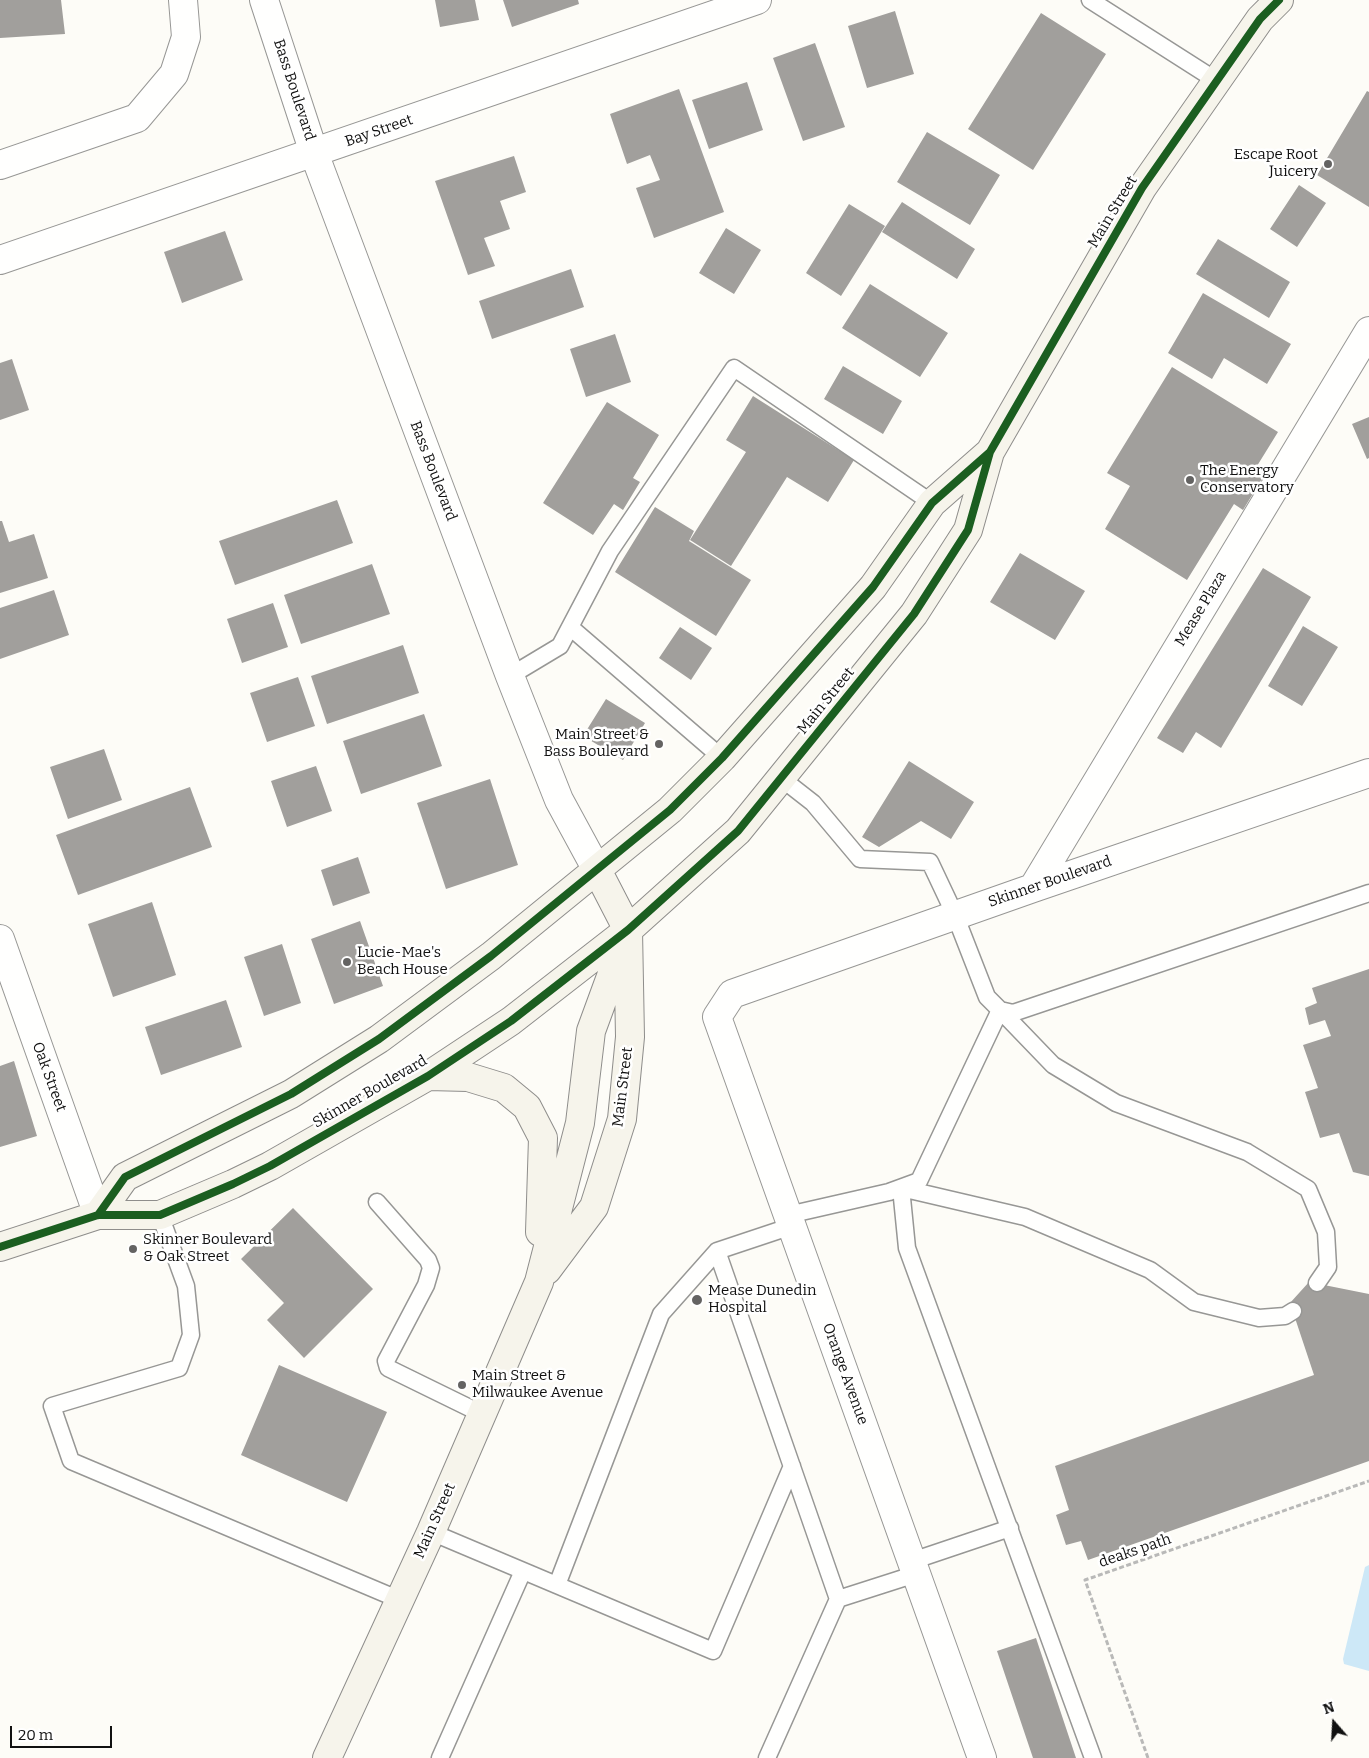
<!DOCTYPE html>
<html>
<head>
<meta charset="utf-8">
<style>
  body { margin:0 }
  #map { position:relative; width:1369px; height:1758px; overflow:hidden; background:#fdfcf7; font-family:Bitter,serif }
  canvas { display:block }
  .north { position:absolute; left:1309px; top:1698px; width:50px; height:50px; -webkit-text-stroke:4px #fff; paint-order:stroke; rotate:341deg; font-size:14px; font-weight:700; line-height:20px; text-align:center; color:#111 }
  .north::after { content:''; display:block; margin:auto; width:18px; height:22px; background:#111; clip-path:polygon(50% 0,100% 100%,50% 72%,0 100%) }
  .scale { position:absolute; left:10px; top:1726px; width:102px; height:22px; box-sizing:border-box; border:2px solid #111; border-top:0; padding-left:6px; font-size:15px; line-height:18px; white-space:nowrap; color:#111; -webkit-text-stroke:4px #fff; paint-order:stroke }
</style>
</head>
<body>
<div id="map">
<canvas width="1369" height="1758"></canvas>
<div class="north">N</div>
<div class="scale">20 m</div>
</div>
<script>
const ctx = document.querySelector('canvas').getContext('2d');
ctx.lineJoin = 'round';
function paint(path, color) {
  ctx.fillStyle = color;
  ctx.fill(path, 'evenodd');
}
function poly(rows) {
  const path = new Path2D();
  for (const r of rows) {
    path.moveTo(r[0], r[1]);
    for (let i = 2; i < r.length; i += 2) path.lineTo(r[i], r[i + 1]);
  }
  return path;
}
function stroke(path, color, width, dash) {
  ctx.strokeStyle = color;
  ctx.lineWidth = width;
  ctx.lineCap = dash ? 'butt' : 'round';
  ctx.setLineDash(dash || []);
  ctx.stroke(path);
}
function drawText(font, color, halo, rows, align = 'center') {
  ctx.font = font + ' Bitter,serif';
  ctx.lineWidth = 5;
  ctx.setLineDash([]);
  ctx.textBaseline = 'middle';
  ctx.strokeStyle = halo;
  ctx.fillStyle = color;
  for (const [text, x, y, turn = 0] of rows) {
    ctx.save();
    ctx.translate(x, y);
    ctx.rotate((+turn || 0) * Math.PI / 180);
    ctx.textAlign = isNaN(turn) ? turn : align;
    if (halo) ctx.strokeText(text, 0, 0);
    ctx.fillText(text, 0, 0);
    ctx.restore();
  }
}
paint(poly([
  [1369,1565,1369,1671,1344,1664,1343,1659,1365,1567]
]), '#cde8f7');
paint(poly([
  [0,0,61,0,65,34,0,38],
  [435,0,475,0,479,20,440,27],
  [503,0,578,0,579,4,512,27],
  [895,11,914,74,867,88,848,26],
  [1041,13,1106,54,1033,170,968,129],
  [815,43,845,127,803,141,773,58],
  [747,82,763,130,709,149,692,100],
  [679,89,724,212,654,238,636,188,660,180,650,155,627,164,610,114],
  [1367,91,1369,92,1369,207,1317,175],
  [927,132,1000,175,970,225,897,182],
  [514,156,526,192,500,201,510,229,484,238,495,266,468,275,435,181],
  [1299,185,1326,203,1297,247,1270,229],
  [902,202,975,249,957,279,882,232],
  [849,204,885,226,841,296,806,273],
  [726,228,761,250,734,294,699,273],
  [225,231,243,280,182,303,164,252],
  [1218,239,1290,282,1269,318,1196,274],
  [571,269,584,307,492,339,479,301],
  [870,284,948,333,920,377,842,328],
  [1203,293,1291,344,1267,384,1224,358,1212,379,1168,353],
  [615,334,631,382,586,397,570,349],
  [12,359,29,410,0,420,0,363],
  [843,366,902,401,883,434,824,399],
  [1172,367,1278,432,1257,466,1266,472,1243,510,1234,504,1187,580,1105,529,1130,486,1107,473],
  [753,396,854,460,828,502,787,477,731,566,690,540,746,452,726,440],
  [607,402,659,435,633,478,640,482,623,510,614,504,593,535,543,503],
  [1369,417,1369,458,1367,459,1352,424],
  [337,500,353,543,235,585,219,541],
  [655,507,694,531,689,541,751,580,716,636,615,572],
  [0,521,2,521,9,542,34,534,48,578,0,593],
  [1020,553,1085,591,1055,640,990,602],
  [372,564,390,614,301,644,284,595],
  [1263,568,1311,597,1221,748,1196,732,1183,753,1157,738],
  [54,590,69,635,0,659,0,608],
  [273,603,288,647,242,663,227,619],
  [1303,626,1338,647,1302,706,1268,686],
  [680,627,712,648,691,680,659,658],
  [403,645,419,693,327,724,311,676],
  [298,677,315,726,267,742,250,693],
  [606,699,645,723,623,760,583,736],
  [424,714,442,766,361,794,343,741],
  [104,749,122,800,68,819,50,767],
  [909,761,974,802,951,839,921,821,879,847,862,837],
  [316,766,332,811,287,827,271,781],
  [490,779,518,865,446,889,417,803],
  [190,787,212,847,78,895,56,835],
  [358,857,370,893,333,906,321,870],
  [152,902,176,975,113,997,88,924],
  [360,921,383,986,334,1004,311,939],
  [282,944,301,1003,264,1016,244,957],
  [1369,969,1369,1176,1353,1172,1339,1133,1320,1138,1305,1092,1318,1088,1303,1045,1331,1036,1325,1020,1309,1025,1305,1008,1317,1003,1312,988],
  [226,1000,242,1047,161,1075,145,1027],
  [14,1061,37,1136,0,1147,0,1066],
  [293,1208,373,1289,304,1358,267,1320,284,1303,241,1259],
  [1309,1282,1369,1294,1369,1461,1088,1560,1081,1541,1066,1545,1056,1515,1069,1510,1055,1466,1314,1375,1290,1303],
  [279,1365,387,1412,347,1502,241,1455],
  [1036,1638,1076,1758,1033,1758,997,1651]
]), '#a19f9c');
const lane = poly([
  [1090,0,1217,81],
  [570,627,722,758],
  [510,676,560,646,610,551,734,368,932,503],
  [781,778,813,803,860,859,930,862,955,915,987,997,1000,1010,1013,1013,1369,893],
  [377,1202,428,1260,431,1268,426,1285,386,1361,388,1368,482,1414],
  [160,1215,186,1286,191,1335,179,1368,52,1406,71,1461,400,1600],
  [788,1215,889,1192,919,1181,1000,1010,1053,1065,1116,1103,1247,1152,1308,1189,1326,1232,1328,1267,1317,1283],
  [431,1532,713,1651,792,1466],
  [912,1561,1010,1528],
  [557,1585,661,1314,717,1251],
  [838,1599,916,1574],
  [440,1758,523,1571],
  [767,1758,838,1599,717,1251,792,1226],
  [1093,1758,907,1248,901,1188,1025,1217,1150,1270,1194,1302,1259,1318,1285,1316,1293,1311]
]);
const street = poly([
  [264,0,314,153,510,676,559,800,597,870],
  [0,165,137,118,174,74,186,37,183,0],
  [0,260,757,0],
  [1033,888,1369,331],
  [0,939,98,1215],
  [982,1758,717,1017,732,994,1033,888,1369,773]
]);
const secondary = poly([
  [428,1076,468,1077,504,1088,527,1107,543,1138,540,1232],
  [98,1215,125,1177,291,1094,379,1039,491,956,670,810,722,758,873,587,932,503,990,452],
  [0,1247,98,1215,160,1215,233,1184,270,1166,428,1076,511,1021,628,930,738,831,914,614,968,530,990,452,1142,188,1260,19,1279,0],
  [547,1270,594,1207,622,1119,630,1037,628,930,597,870],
  [327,1758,431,1532,539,1282,580,1123,591,1031,628,930]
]);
stroke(lane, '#979795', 19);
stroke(street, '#979795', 30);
stroke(secondary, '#8e8d8b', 30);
stroke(poly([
  [1148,1758,1085,1580,1369,1481]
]), '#b9b9b8', 3, [5, 2.5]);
stroke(lane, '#fffffe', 16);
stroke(street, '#fffffe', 28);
stroke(secondary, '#f6f4eb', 28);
stroke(poly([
  [98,1215,125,1177,291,1094,379,1039,491,956,670,810,722,758,873,587,932,503,990,452],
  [0,1247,98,1215,160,1215,233,1184,270,1166,428,1076,511,1021,628,930,738,831,914,614,968,530,990,452,1142,188,1260,19,1279,0]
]), '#1b5e20', 8);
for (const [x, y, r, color] of [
  [1328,164,5,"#646362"],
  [1190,480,5,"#646362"],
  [659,744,5,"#646362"],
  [347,962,5,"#646362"],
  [133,1249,5,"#646362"],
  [697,1300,6,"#646362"],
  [462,1385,5,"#646362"]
]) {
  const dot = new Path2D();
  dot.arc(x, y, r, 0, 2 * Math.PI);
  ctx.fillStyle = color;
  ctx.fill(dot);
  stroke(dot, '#fff', 2);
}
drawText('15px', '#111', '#fff', [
  ["Bass Boulevard",294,90,72],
  ["Bay Street",379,131,-19],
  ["Main Street",1113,212,-59],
  ["Bass Boulevard",433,471,69],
  ["Mease Plaza",1201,609,-59],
  ["Main Street",826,701,-51],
  ["Skinner Boulevard",1050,882,-19],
  ["Oak Street",49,1077,70],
  ["Main Street",623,1087,-83],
  ["Skinner Boulevard",370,1092,-30],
  ["Orange Avenue",845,1374,70],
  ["Main Street",435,1521,-66],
  ["deaks path",1135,1551,-19]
]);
drawText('15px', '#111', '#fff', [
  ["Escape Root",1318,155,"right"],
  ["Juicery",1318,172,"right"],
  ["The Energy",1200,471],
  ["Conservatory",1200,488],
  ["Main Street &",649,735,"right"],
  ["Bass Boulevard",649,752,"right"],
  ["Lucie-Mae's",357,953],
  ["Beach House",357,970],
  ["Skinner Boulevard",143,1240],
  ["& Oak Street",143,1257],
  ["Mease Dunedin",708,1291],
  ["Hospital",708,1308],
  ["Main Street &",472,1376],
  ["Milwaukee Avenue",472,1393]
], 'left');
</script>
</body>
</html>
